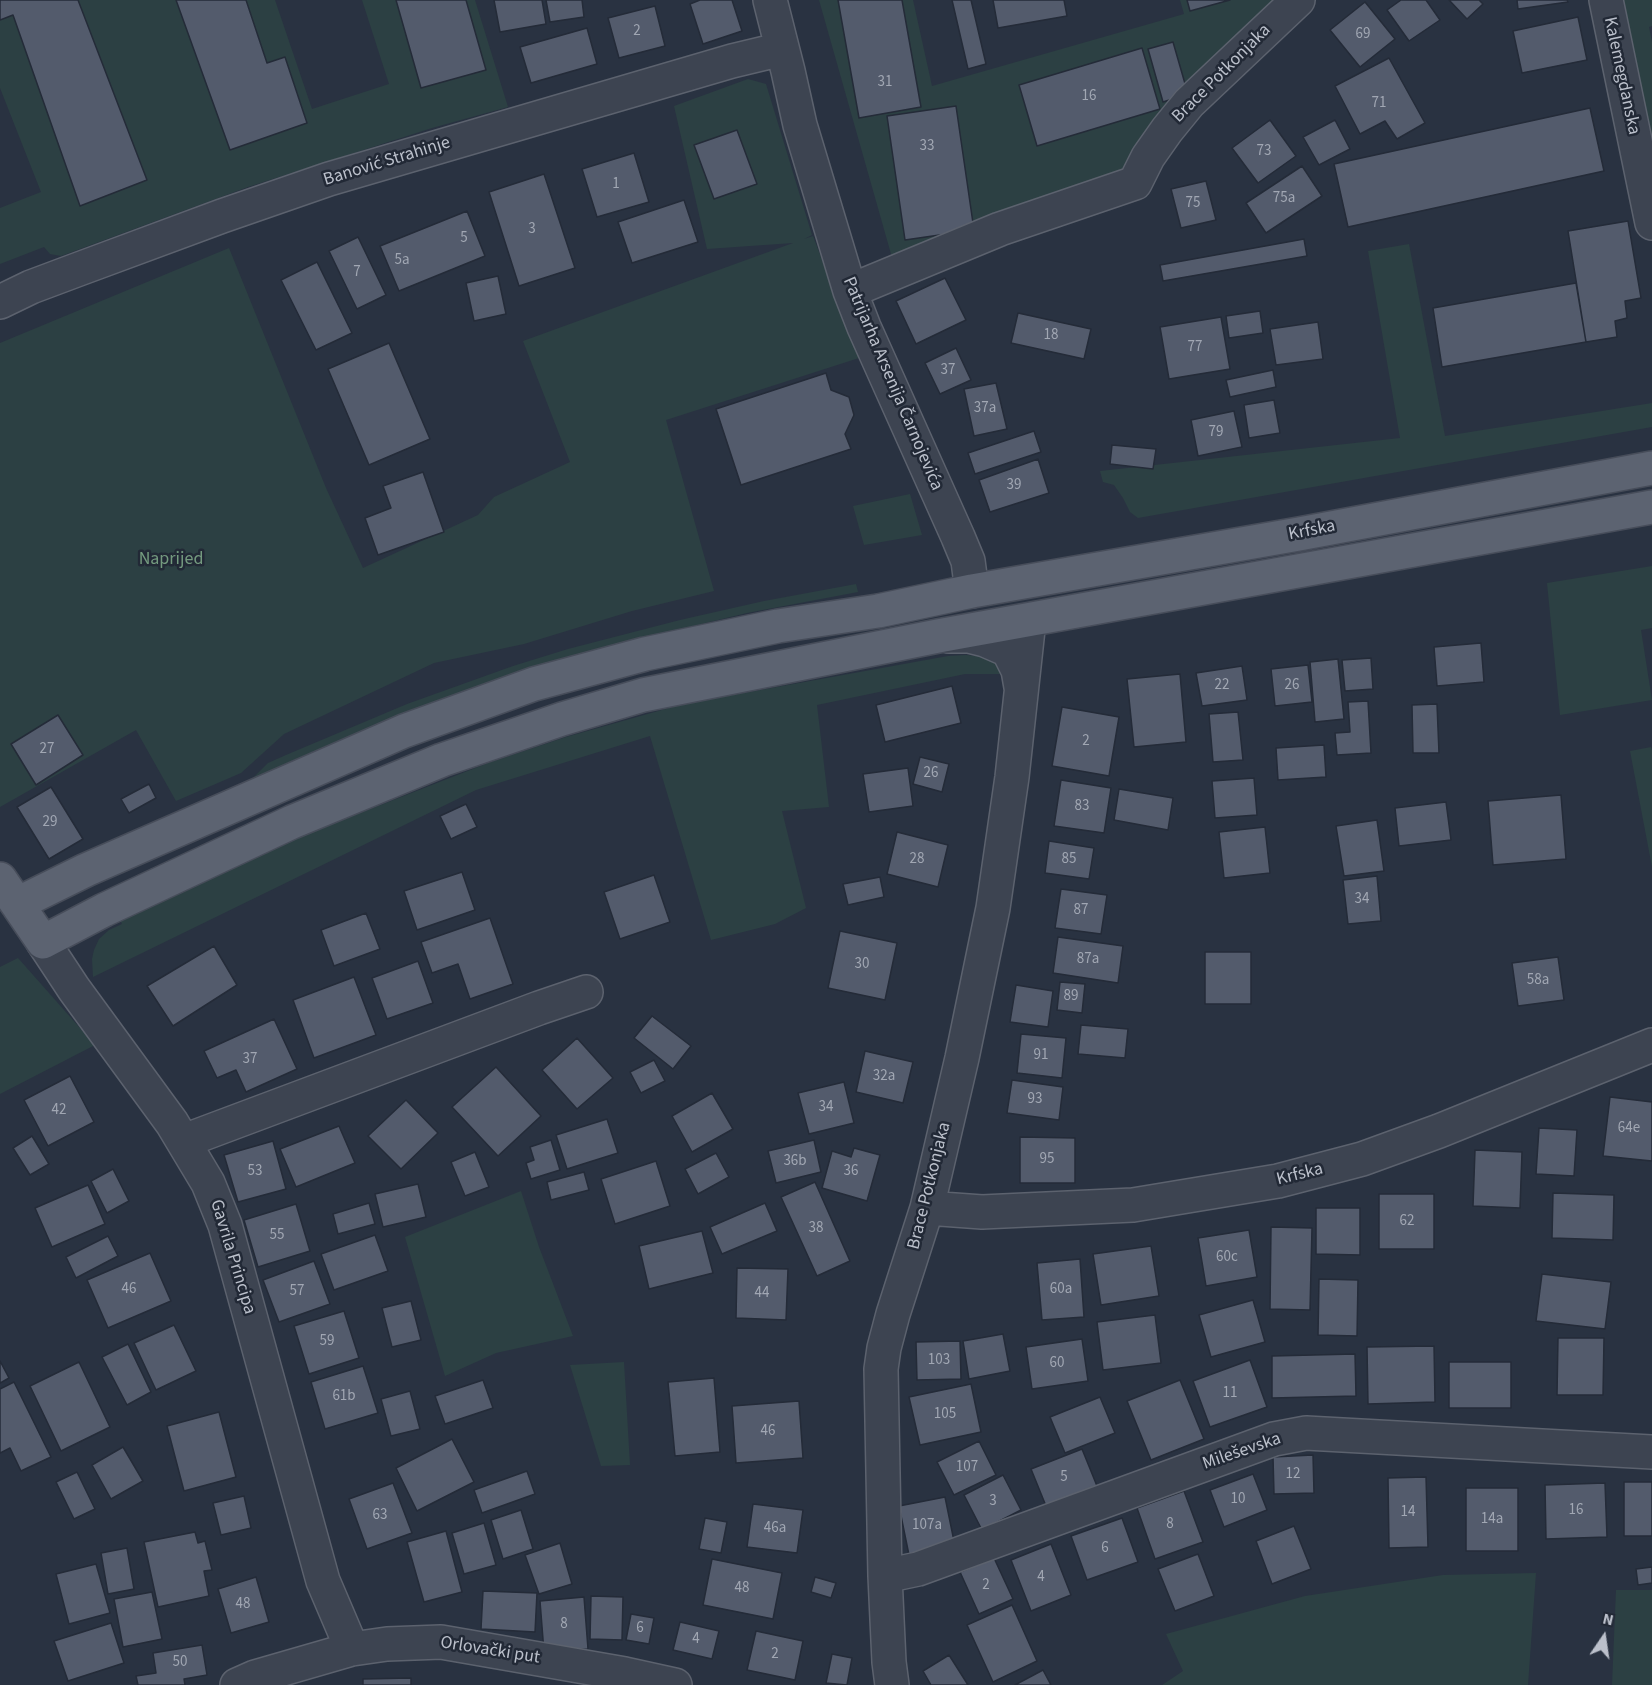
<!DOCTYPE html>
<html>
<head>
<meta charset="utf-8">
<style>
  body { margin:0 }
  #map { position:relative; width:1652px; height:1685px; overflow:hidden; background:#293241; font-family:"Source Sans 3",sans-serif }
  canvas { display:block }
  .north { position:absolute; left:1574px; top:1607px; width:60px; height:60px; -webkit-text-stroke:4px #222936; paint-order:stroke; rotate:13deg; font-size:16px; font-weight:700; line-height:24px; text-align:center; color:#bbc0cb }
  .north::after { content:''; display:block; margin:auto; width:21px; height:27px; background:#bbc0cb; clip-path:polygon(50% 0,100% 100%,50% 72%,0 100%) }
</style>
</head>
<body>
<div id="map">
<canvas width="1652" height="1685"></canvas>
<div class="north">N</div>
</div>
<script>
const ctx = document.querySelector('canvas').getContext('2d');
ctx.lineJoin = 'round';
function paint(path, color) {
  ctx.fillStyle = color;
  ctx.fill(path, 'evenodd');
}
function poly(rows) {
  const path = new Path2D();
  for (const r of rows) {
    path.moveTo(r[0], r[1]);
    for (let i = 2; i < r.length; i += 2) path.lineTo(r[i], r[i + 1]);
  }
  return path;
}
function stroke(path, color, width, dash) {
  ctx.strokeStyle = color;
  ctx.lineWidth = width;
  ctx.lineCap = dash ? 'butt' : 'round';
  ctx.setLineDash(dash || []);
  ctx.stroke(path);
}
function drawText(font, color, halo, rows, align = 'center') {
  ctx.font = font + ' "Source Sans 3",sans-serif';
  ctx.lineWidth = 5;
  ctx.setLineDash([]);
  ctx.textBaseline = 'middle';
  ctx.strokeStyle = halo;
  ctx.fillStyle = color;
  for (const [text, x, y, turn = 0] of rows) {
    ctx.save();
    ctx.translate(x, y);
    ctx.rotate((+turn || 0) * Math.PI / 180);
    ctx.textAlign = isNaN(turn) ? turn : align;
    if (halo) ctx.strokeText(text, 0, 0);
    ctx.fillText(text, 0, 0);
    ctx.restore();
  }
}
paint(poly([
  [0,0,275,0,312,109,389,84,362,0,475,0,508,107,432,128,248,187,61,256,50,254,44,247,0,264,0,208,41,192,0,88],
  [819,0,913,0,932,86,1184,14,1180,0,1285,0,1125,179,893,261],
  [1614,0,1652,0,1652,26,1649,27,1652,42,1652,177],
  [748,79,766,84,812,235,804,239,813,236,859,358,666,420,714,591,632,611,524,644,434,663,284,734,241,773,176,801,136,730,0,807,0,343,229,248,326,488,363,568,478,515,494,497,570,462,523,341,793,243,707,249,674,106],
  [1409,244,1445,436,1652,403,1652,427,1138,518,1130,512,1123,498,1114,485,1103,482,1100,471,1400,438,1368,251],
  [910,494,922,535,864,545,853,506],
  [1652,566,1652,628,1641,630,1652,700,1560,715,1547,583],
  [856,584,858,592,747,613,627,642,564,659,406,715,310,753,252,779,268,763,286,755,407,704,513,666,568,649,680,620,764,601],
  [966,655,986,657,994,661,999,667,1001,674,965,674,817,705,829,807,782,811,806,908,775,924,711,940,650,736,476,790,93,977,92,959,94,950,99,939,109,930,122,924,119,918,309,833,488,763,566,737,683,704,948,656],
  [1651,747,1652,750,1652,867,1630,751],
  [18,958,95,1045,0,1094,0,967],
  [521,1191,539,1247,573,1336,496,1353,445,1376,405,1237],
  [624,1362,630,1465,601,1466,570,1365],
  [1536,1573,1528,1685,1162,1685,1183,1671,1166,1634,1305,1596,1443,1575],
  [1616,1590,1652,1590,1652,1685,1612,1685]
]), '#2c4043');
const building = poly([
  [0,0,78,0,147,180,80,206,13,15,0,20,0,0],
  [176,0,246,0,267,63,285,57,307,123,230,150,176,0],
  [396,0,466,0,486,70,421,88,396,0],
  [494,0,542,0,546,24,500,32,494,0],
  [546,0,582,0,584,17,550,22,546,0],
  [700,0,732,0,742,31,703,44,690,4,700,0],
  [838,0,902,0,921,107,859,118,838,0],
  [952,0,971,0,986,64,968,69,952,0],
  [993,0,1064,0,1067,16,998,28,993,0],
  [1187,0,1230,0,1190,11,1187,0],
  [1401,0,1426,0,1440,20,1409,41,1387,10,1401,0],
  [1449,0,1479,0,1483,4,1467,19,1449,0],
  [1517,0,1567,0,1568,2,1518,9,1517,0],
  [1365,2,1395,39,1360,67,1330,30,1365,2],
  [655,6,665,46,619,58,608,18,655,6],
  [1578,17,1587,60,1522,73,1513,31,1578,17],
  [587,28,597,64,531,83,520,47,587,28],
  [1173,42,1188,94,1163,102,1148,49,1173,42],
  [1142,48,1160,109,1037,146,1019,85,1142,48],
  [1389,58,1425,123,1397,139,1385,121,1360,134,1335,86,1389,58],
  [956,106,974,230,905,240,887,116,956,106],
  [1590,108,1604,171,1348,227,1334,164,1590,108],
  [1270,120,1296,156,1258,183,1232,148,1270,120],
  [1335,120,1350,149,1319,165,1303,137,1335,120],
  [737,130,757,184,714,199,694,145,737,130],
  [634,153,649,202,597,217,582,169,634,153],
  [1302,166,1322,196,1266,233,1246,203,1302,166],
  [544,174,575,268,519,286,489,192,544,174],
  [1206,181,1216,220,1181,228,1171,189,1206,181],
  [684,200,698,242,632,263,618,222,684,200],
  [467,211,485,256,399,291,380,246,467,211],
  [1628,221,1641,298,1625,301,1627,318,1615,321,1617,337,1586,342,1568,231,1628,221],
  [358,237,386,295,357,309,329,251,358,237],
  [1304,239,1307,256,1163,281,1160,265,1304,239],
  [317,262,352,333,316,350,281,280,317,262],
  [498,276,506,314,474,321,466,283,498,276],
  [945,278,966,320,916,344,896,301,945,278],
  [1576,283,1586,342,1442,367,1433,308,1576,283],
  [1260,311,1263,333,1229,338,1226,316,1260,311],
  [1018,313,1091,329,1084,359,1011,343,1018,313],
  [1221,317,1230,369,1169,379,1160,327,1221,317],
  [1318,322,1323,359,1276,365,1270,329,1318,322],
  [389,343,430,439,369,465,328,369,389,343],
  [956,348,971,380,940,394,925,363,956,348],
  [1273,370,1276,387,1230,397,1226,380,1273,370],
  [826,373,831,390,849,397,854,415,845,434,851,449,741,485,716,409,826,373],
  [996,383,1007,429,974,436,964,389,996,383],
  [1274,400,1280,433,1249,438,1244,405,1274,400],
  [1234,411,1242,447,1198,456,1191,420,1234,411],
  [1034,431,1041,452,975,474,968,453,1034,431],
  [1112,445,1156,449,1153,469,1110,464,1112,445],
  [1038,459,1049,493,990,512,979,480,1038,459],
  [423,472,444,532,378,555,365,518,391,508,383,486,423,472],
  [1481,643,1484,682,1437,686,1434,647,1481,643],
  [1371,658,1373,689,1345,691,1342,660,1371,658],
  [1338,659,1344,719,1315,722,1310,662,1338,659],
  [1308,665,1312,702,1275,706,1271,669,1308,665],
  [1242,666,1247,700,1202,706,1196,673,1242,666],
  [1180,674,1186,742,1134,747,1127,679,1180,674],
  [952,686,961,723,885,742,876,705,952,686],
  [1368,701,1371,753,1337,755,1335,733,1350,732,1348,702,1368,701],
  [1437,704,1439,753,1413,753,1412,705,1437,704],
  [1062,707,1119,717,1109,776,1052,766,1062,707],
  [1238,712,1243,760,1213,762,1209,714,1238,712],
  [58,715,83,755,36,785,11,744,58,715],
  [1324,745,1326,777,1278,780,1276,748,1324,745],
  [920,757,949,764,942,792,913,784,920,757],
  [908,768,913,806,869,812,863,774,908,768],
  [1254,778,1257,815,1215,818,1212,781,1254,778],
  [1061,780,1111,788,1104,833,1054,826,1061,780],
  [149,784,156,798,129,813,121,799,149,784],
  [51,787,83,839,49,859,17,807,51,787],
  [1119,789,1173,798,1168,830,1114,820,1119,789],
  [1561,795,1566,859,1493,865,1488,801,1561,795],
  [1446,802,1451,840,1399,846,1395,808,1446,802],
  [466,804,477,827,451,839,440,816,466,804],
  [1377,820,1384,871,1344,876,1336,826,1377,820],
  [1265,827,1270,873,1224,878,1219,832,1265,827],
  [897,832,948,845,938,887,887,874,897,832],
  [1049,841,1094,848,1089,879,1045,873,1049,841],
  [462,872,475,910,417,930,404,891,462,872],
  [654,875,670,922,620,939,604,892,654,875],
  [1377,876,1381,921,1348,924,1343,880,1377,876],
  [880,877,884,897,848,905,843,884,880,877],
  [1061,889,1107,895,1101,934,1055,928,1061,889],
  [366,913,380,949,334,966,321,930,366,913],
  [490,918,513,984,470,999,458,964,432,973,421,942,490,918],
  [840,931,897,943,885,1000,828,988,840,931],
  [1058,937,1123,946,1118,983,1053,973,1058,937],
  [214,946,237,985,173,1026,147,986,214,946],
  [1205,952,1251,952,1251,1004,1205,1004,1205,952],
  [1558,957,1564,1000,1518,1006,1512,963,1558,957],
  [418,961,433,1003,387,1019,372,978,418,961],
  [354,977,376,1035,314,1058,293,1000,354,977],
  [1060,982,1085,984,1082,1013,1057,1010,1060,982],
  [1016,985,1053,991,1048,1027,1010,1022,1016,985],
  [652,1016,691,1046,673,1069,634,1038,652,1016],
  [274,1019,297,1069,246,1092,236,1070,217,1078,204,1051,274,1019],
  [1081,1025,1128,1029,1125,1058,1078,1054,1081,1025],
  [1021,1034,1066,1038,1062,1078,1017,1073,1021,1034],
  [577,1038,613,1078,577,1109,542,1070,577,1038],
  [865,1051,913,1062,903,1103,856,1092,865,1051],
  [654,1060,665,1081,641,1093,630,1072,654,1060],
  [496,1067,541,1116,498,1156,452,1107,496,1067],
  [70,1076,94,1122,48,1146,24,1100,70,1076],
  [1012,1080,1063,1087,1059,1120,1007,1113,1012,1080],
  [844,1082,854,1123,809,1134,798,1093,844,1082],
  [712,1093,733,1129,692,1152,672,1116,712,1093],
  [1610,1097,1652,1102,1652,1161,1603,1156,1610,1097],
  [406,1100,438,1133,401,1169,368,1136,406,1100],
  [607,1119,618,1153,567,1169,556,1135,607,1119],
  [339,1126,355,1163,296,1187,280,1149,339,1126],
  [1539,1128,1577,1130,1574,1176,1536,1174,1539,1128],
  [32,1136,49,1164,30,1175,13,1148,32,1136],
  [1020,1137,1075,1138,1075,1183,1020,1183,1020,1137],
  [551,1140,560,1170,531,1179,526,1163,534,1160,530,1147,551,1140],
  [814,1140,821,1172,776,1183,768,1151,814,1140],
  [273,1141,286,1189,238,1202,224,1155,273,1141],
  [854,1148,880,1155,867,1201,822,1188,832,1151,851,1157,854,1148],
  [1475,1150,1522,1152,1520,1208,1473,1206,1475,1150],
  [475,1152,489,1187,465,1196,451,1162,475,1152],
  [716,1153,729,1177,698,1194,685,1169,716,1153],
  [656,1161,670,1206,615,1224,601,1179,656,1161],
  [113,1169,129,1201,107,1213,91,1181,113,1169],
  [584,1172,589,1190,551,1200,547,1182,584,1172],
  [815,1182,850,1261,817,1276,781,1197,815,1182],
  [418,1184,426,1217,383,1227,375,1194,418,1184],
  [88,1185,105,1224,52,1247,35,1208,88,1185],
  [1553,1193,1614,1195,1613,1240,1552,1238,1553,1193],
  [1379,1194,1434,1194,1434,1249,1379,1249,1379,1194],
  [369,1203,375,1224,338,1234,333,1214,369,1203],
  [765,1203,777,1231,722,1254,710,1227,765,1203],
  [296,1204,310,1251,258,1267,244,1220,296,1204],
  [1316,1208,1360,1208,1360,1255,1316,1254,1316,1208],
  [1271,1227,1312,1228,1310,1310,1270,1309,1271,1227],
  [1249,1230,1257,1277,1206,1286,1198,1238,1249,1230],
  [702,1231,713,1273,649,1289,639,1246,702,1231],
  [375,1235,388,1271,334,1290,321,1254,375,1235],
  [108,1236,118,1256,76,1278,66,1257,108,1236],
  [1151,1246,1159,1296,1101,1305,1093,1254,1151,1246],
  [150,1253,171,1301,108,1328,87,1280,150,1253],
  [1080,1259,1084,1317,1042,1320,1037,1263,1080,1259],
  [314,1261,330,1304,279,1322,263,1280,314,1261],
  [737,1268,788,1269,786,1320,736,1318,737,1268],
  [1542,1274,1611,1282,1605,1329,1536,1321,1542,1274],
  [1319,1279,1358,1280,1357,1336,1318,1335,1319,1279],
  [1253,1300,1265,1342,1211,1357,1199,1315,1253,1300],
  [411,1301,421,1340,392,1347,382,1308,411,1301],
  [344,1311,359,1358,309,1374,294,1326,344,1311],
  [1155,1315,1161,1363,1103,1370,1097,1322,1155,1315],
  [174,1325,196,1371,156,1390,134,1343,174,1325],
  [1003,1334,1010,1371,969,1379,963,1341,1003,1334],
  [1558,1338,1604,1338,1603,1395,1557,1395,1558,1338],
  [1082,1339,1088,1381,1032,1389,1026,1347,1082,1339],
  [960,1341,961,1379,917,1380,916,1342,960,1341],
  [128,1344,151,1392,127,1405,102,1357,128,1344],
  [1434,1346,1435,1402,1368,1404,1367,1347,1434,1346],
  [1355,1354,1356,1396,1272,1398,1272,1356,1355,1354],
  [1250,1360,1267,1407,1210,1427,1193,1381,1250,1360],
  [0,1361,9,1378,0,1383,0,1361],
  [79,1362,110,1427,61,1451,30,1386,79,1362],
  [1449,1362,1511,1362,1511,1408,1449,1408,1449,1362],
  [363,1366,378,1413,325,1429,311,1382,363,1366],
  [714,1378,720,1452,675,1456,668,1382,714,1378],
  [483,1380,493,1408,445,1424,435,1396,483,1380],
  [1180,1380,1204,1439,1151,1460,1127,1401,1180,1380],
  [14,1382,51,1457,21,1471,10,1448,0,1453,0,1389,14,1382],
  [971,1384,981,1432,920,1445,909,1397,971,1384],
  [410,1391,420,1429,391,1436,381,1399,410,1391],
  [1100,1397,1115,1433,1065,1453,1050,1417,1100,1397],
  [799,1401,803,1458,736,1463,732,1406,799,1401],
  [219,1412,236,1477,184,1491,167,1426,219,1412],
  [452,1439,474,1482,417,1511,396,1468,452,1439],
  [979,1441,996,1475,954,1495,937,1462,979,1441],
  [123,1447,143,1481,111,1499,92,1465,123,1447],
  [1082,1449,1097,1486,1046,1506,1031,1469,1082,1449],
  [1313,1455,1314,1493,1274,1494,1273,1457,1313,1455],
  [527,1471,535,1494,482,1513,474,1490,527,1471],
  [77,1472,95,1509,74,1519,56,1482,77,1472],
  [1253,1474,1267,1510,1224,1527,1210,1490,1253,1474],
  [1003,1475,1021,1510,982,1530,964,1495,1003,1475],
  [1426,1477,1428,1547,1389,1548,1388,1478,1426,1477],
  [1624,1482,1652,1482,1652,1536,1624,1536,1624,1482],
  [393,1483,412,1533,367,1549,349,1499,393,1483],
  [1605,1483,1607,1537,1546,1539,1545,1485,1605,1483],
  [1466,1488,1518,1488,1518,1551,1466,1551,1466,1488],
  [1184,1491,1203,1542,1155,1559,1137,1508,1184,1491],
  [244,1496,251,1528,221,1535,213,1503,244,1496],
  [945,1497,955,1546,909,1555,899,1506,945,1497],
  [753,1504,803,1510,797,1553,747,1547,753,1504],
  [521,1510,533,1549,503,1559,491,1520,521,1510],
  [705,1518,727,1522,721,1553,699,1549,705,1518],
  [1122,1518,1138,1562,1087,1580,1071,1536,1122,1518],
  [484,1523,496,1565,464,1574,452,1533,484,1523],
  [1294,1526,1311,1569,1272,1584,1256,1541,1294,1526],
  [446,1531,462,1592,424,1602,407,1542,446,1531],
  [195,1532,198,1543,205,1541,212,1570,204,1571,209,1596,158,1607,144,1542,195,1532],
  [560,1543,572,1584,539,1594,525,1555,560,1543],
  [1051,1544,1071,1595,1031,1611,1011,1560,1051,1544],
  [127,1548,134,1589,108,1594,101,1553,127,1548],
  [1198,1554,1214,1596,1175,1611,1158,1569,1198,1554],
  [994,1558,1013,1599,979,1614,960,1572,994,1558],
  [712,1559,782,1573,773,1619,703,1605,712,1559],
  [96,1564,110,1613,69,1624,56,1574,96,1564],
  [1652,1567,1652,1583,1638,1585,1636,1569,1652,1567],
  [256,1577,269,1622,231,1633,218,1589,256,1577],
  [815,1577,836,1583,831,1598,811,1592,815,1577],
  [483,1591,537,1593,535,1632,481,1629,483,1591],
  [152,1592,162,1639,123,1647,114,1599,152,1592],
  [591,1596,623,1597,622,1640,590,1639,591,1596],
  [584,1597,588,1649,544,1652,540,1601,584,1597],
  [1012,1605,1037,1661,993,1682,967,1625,1012,1605],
  [631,1614,654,1618,649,1644,626,1640,631,1614],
  [680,1622,719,1631,712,1659,673,1650,680,1622],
  [111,1623,124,1663,68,1681,54,1641,111,1623],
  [756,1631,803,1641,795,1680,747,1670,756,1631],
  [202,1645,207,1675,184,1679,185,1685,138,1685,136,1676,156,1673,153,1653,202,1645],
  [832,1654,852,1658,847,1685,826,1683,832,1654],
  [949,1655,968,1685,931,1685,923,1671,949,1655],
  [1043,1670,1051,1685,1015,1685,1043,1670],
  [411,1678,411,1685,363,1685,363,1679,411,1678]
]);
paint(building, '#535b6c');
stroke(building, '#242b38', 1.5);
const minor = poly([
  [770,0,788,71,800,125,850,291,864,327,958,537,968,561,972,591],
  [1606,0,1652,223],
  [850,291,1000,229,1135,183,1148,157,1167,130,1189,103,1298,0],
  [0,302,31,287,79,269,222,216,329,179,732,61,782,49],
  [949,636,969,636,985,640,1008,650,1018,670,1021,687],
  [43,942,74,989,172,1123,208,1183,225,1225,323,1581,352,1649],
  [184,1141,539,1008,586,992],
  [927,1208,982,1212,1133,1205,1278,1181,1362,1159,1439,1131,1652,1045],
  [885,1576,918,1569,1274,1439,1306,1433,1652,1452],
  [237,1685,255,1677,352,1649,387,1644,441,1642,625,1674,675,1685],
  [892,1685,889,1662,885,1576,881,1369,884,1348,893,1314,927,1208,962,1058,993,908,1012,777,1029,620]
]);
const major = poly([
  [0,879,43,942,104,910,292,822,442,760,562,719,643,695,938,636,1652,507],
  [17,904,86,870,404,731,534,684,645,654,778,626,878,611,972,591,1299,534,1652,468]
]);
stroke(minor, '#5c626e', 36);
stroke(major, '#474d5a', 36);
stroke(minor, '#3d4451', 33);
stroke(major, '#5c6371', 33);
drawText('15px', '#a1a7b3', null, [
  ["2",637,32],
  ["69",1363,35],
  ["31",885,83],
  ["16",1089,97],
  ["71",1379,104],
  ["33",927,147],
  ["73",1264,152],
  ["1",616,185],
  ["75a",1284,199],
  ["75",1193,204],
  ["3",532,230],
  ["5",464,239],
  ["5a",402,261],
  ["7",357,273],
  ["18",1051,336],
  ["77",1195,348],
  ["37",948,371],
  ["37a",985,409],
  ["79",1216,433],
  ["39",1014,486],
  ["22",1222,686],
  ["26",1292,686],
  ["2",1086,742],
  ["27",47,750],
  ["26",931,774],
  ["83",1082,807],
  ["29",50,823],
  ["28",917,860],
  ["85",1069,860],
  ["34",1362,900],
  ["87",1081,911],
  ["87a",1088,960],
  ["30",862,965],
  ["58a",1538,981],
  ["89",1071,997],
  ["91",1041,1056],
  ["37",250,1060],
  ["32a",884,1077],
  ["93",1035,1100],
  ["34",826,1108],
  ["42",59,1111],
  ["64e",1629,1129],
  ["95",1047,1160],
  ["36b",795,1162],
  ["53",255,1172],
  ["36",851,1172],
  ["62",1407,1222],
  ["38",816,1229],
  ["55",277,1236],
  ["60c",1227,1258],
  ["46",129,1290],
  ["60a",1061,1290],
  ["57",297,1292],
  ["44",762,1294],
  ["59",327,1342],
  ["103",939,1361],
  ["60",1057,1364],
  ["11",1230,1394],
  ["61b",344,1397],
  ["105",945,1415],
  ["46",768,1432],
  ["107",967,1468],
  ["12",1293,1475],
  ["5",1064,1478],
  ["10",1238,1500],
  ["3",993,1502],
  ["16",1576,1511],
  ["14",1408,1513],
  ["63",380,1516],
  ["14a",1492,1520],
  ["8",1170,1525],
  ["107a",927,1526],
  ["46a",775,1529],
  ["6",1105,1549],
  ["4",1041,1578],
  ["2",986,1586],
  ["48",742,1589],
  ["48",243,1605],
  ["8",564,1625],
  ["6",640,1629],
  ["4",696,1640],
  ["2",775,1655],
  ["50",180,1663]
]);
drawText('18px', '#bbc0cb', '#222936', [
  ["Brace Potkonjaka",1222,74,-45],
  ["Kalemegdanska",1621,76,78],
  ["Banović Strahinje",387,162,-17],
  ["Patrijarha Arsenija Čarnojevića",892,384,67],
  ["Krfska",1312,531,-11],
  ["Krfska",1300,1175,-14],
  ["Brace Potkonjaka",930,1186,-76],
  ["Gavrila Principa",232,1257,73],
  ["Mileševska",1242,1452,-19],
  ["Orlovački put",490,1651,9]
]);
drawText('18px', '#749a7f', '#222936', [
  ["Naprijed",171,560]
]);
</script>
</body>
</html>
